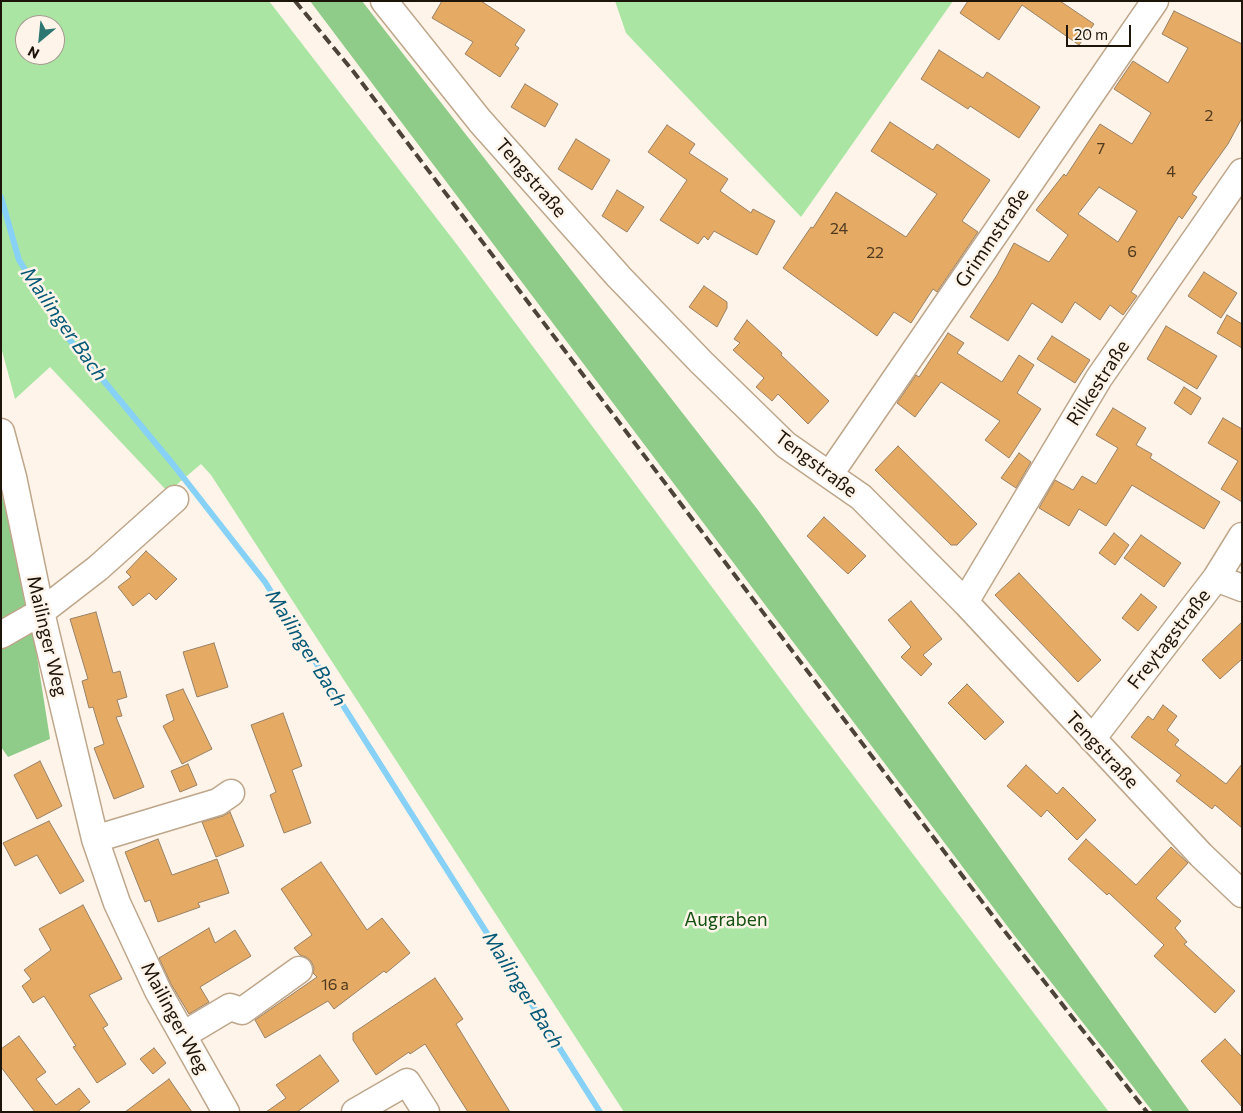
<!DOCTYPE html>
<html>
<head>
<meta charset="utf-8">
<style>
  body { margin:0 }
  #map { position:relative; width:1243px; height:1113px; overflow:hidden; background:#fff4e9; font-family:Commissioner,sans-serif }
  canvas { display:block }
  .frame { position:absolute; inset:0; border:2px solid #1d140a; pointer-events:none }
  .north { position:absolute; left:15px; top:15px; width:50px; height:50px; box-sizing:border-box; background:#fff4e9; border:1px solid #a59a90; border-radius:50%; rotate:208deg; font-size:14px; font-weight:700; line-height:20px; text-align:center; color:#1d140a }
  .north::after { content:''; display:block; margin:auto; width:18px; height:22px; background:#2d7773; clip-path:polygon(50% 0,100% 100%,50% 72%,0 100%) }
  .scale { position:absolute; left:1066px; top:25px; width:65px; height:22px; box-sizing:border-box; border:2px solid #1d140a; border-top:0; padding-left:6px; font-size:15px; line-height:18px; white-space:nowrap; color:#1d140a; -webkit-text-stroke:4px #fff4e9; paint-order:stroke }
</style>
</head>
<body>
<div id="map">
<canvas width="1243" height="1113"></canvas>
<div class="frame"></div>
<div class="north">N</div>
<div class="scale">20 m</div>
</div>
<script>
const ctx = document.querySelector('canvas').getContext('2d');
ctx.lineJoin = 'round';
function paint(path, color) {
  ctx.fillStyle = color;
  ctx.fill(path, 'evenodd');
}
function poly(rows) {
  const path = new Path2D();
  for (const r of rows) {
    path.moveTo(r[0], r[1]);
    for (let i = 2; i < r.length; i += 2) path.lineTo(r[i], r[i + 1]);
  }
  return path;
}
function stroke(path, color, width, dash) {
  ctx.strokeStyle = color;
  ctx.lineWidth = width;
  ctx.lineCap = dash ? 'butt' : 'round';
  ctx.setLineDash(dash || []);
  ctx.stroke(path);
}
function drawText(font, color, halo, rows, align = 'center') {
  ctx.font = font + ' Commissioner,sans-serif';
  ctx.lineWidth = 5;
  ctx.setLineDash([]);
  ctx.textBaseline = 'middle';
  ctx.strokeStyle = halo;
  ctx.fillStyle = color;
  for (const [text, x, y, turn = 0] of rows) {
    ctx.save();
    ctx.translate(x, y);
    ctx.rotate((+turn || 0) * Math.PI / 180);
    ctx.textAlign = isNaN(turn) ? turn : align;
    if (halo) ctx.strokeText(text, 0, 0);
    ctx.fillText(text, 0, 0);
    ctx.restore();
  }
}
paint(poly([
  [1,1,269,1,458,246,805,712,1109,1112,624,1112,211,475,201,464,168,492,50,367,15,399,1,347],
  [25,25,55,25,55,55,25,55],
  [615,1,953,1,801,217,626,33]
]), '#aae5a4');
paint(poly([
  [310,1,362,1,758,510,1190,1112,1153,1112,1014,935],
  [1,492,27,593,50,739,8,757,1,747]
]), '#90cc89');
stroke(poly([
  [1,197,19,260,69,339,172,463,265,582,600,1112]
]), '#86d1f5', 6);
const building = poly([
  [442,1,481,1,525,30,515,45,519,48,500,77,465,54,473,42,432,18,442,1],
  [968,1,1060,1,1094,24,1079,45,1022,5,999,40,960,13,968,1],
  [1174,11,1242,44,1242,118,1228,144,1192,194,1197,197,1182,219,1179,216,1131,292,1137,296,1123,315,1110,305,1100,320,1075,302,1062,323,1032,303,1008,341,970,317,997,275,1014,243,1049,262,1068,235,1036,210,1064,174,1066,176,1100,124,1132,144,1151,113,1114,89,1133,61,1168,83,1188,48,1162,34,1174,11],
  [1099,187,1137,211,1118,242,1078,214,1099,187],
  [939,50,983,78,987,72,1040,107,1019,138,970,106,968,109,921,79,939,50],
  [525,84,558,104,545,127,511,107,525,84],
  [890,122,933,150,937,144,990,180,962,221,978,232,937,292,933,289,911,323,894,312,877,336,783,268,811,227,813,228,836,192,906,237,937,194,871,151,890,122],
  [667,125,695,144,689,153,728,179,720,191,751,213,753,209,775,221,757,255,714,231,708,240,704,236,698,244,660,220,687,180,648,152,667,125],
  [576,139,610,160,592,190,558,169,576,139],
  [617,190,644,207,627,232,602,216,617,190],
  [1204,272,1237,293,1221,318,1188,296,1204,272],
  [704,286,727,302,727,308,717,327,689,307,704,286],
  [1227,315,1242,324,1242,348,1217,333,1227,315],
  [747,320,782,353,781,355,829,401,808,424,778,394,772,401,756,387,764,378,733,350,740,343,734,339,747,320],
  [1166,326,1217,356,1197,389,1147,359,1166,326],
  [948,333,964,343,957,353,1002,382,1019,355,1034,365,1017,393,1041,409,1009,458,985,440,1000,421,941,382,915,417,897,403,916,375,919,377,948,333],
  [1052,336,1090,360,1075,383,1037,359,1052,336],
  [1184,387,1201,398,1191,415,1174,403,1184,387],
  [1113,408,1146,428,1136,445,1152,454,1150,458,1220,502,1204,529,1132,485,1106,526,1079,509,1069,526,1039,508,1055,480,1073,490,1082,476,1096,484,1118,448,1096,435,1113,408],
  [1223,418,1242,429,1242,502,1221,489,1238,461,1208,443,1223,418],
  [898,446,977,524,957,545,951,545,875,470,898,446],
  [1019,453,1031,462,1016,488,1001,478,1019,453],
  [824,517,866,556,848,574,807,536,824,517],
  [1114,533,1129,545,1115,565,1099,553,1114,533],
  [1141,535,1181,563,1164,587,1124,558,1141,535],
  [146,551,177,579,156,600,149,593,133,606,118,587,131,577,126,572,146,551],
  [1019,573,1101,660,1078,682,995,595,1019,573],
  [1141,594,1157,607,1138,631,1122,618,1141,594],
  [911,601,942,639,923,655,932,664,921,676,901,657,911,647,888,620,911,601],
  [96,612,113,673,120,671,127,697,117,700,122,716,116,717,144,787,114,799,94,748,104,744,93,707,89,708,82,681,88,679,70,619,96,612],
  [1242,622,1242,659,1220,679,1202,660,1242,622],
  [214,643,228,687,197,697,183,652,214,643],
  [967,684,1004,722,985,740,948,703,967,684],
  [183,689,212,749,182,764,163,726,174,720,166,695,183,689],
  [1163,705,1177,716,1167,730,1179,740,1175,745,1226,784,1242,764,1242,828,1215,805,1212,809,1176,781,1181,775,1131,737,1148,716,1153,720,1163,705],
  [283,713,302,766,292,770,311,823,284,833,270,795,276,792,251,725,283,713],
  [40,761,62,806,37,819,14,775,40,761],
  [188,764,197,785,180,792,171,771,188,764],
  [1026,765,1057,794,1063,787,1096,820,1077,840,1047,810,1041,817,1007,786,1026,765],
  [230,812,244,846,216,857,202,822,223,816,230,812],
  [49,821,84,881,60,894,37,855,15,866,3,843,49,821],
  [158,839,172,875,217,859,229,893,198,903,200,907,158,922,150,900,145,902,125,852,158,839],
  [1086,839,1136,885,1171,847,1188,863,1156,898,1181,921,1175,928,1187,942,1184,944,1235,991,1215,1013,1154,956,1164,945,1109,893,1107,895,1068,859,1086,839],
  [321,862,367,930,382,918,410,953,386,973,384,971,334,1009,328,1001,265,1038,255,1020,317,977,313,973,314,968,311,961,306,957,300,955,294,948,312,935,281,889,321,862],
  [83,905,122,979,89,995,108,1025,103,1028,126,1064,97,1083,73,1047,76,1046,44,996,33,1003,22,986,31,979,24,970,51,950,39,929,83,905],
  [209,928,215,943,235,930,251,956,200,987,209,1002,189,1014,171,984,159,958,209,928],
  [435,978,463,1019,456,1024,510,1112,468,1112,425,1044,410,1054,409,1052,376,1075,353,1040,353,1033,435,978],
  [19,1036,46,1072,36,1079,56,1105,79,1088,90,1102,77,1112,35,1112,1,1067,1,1049,19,1036],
  [1225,1039,1242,1057,1242,1107,1201,1061,1225,1039],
  [154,1048,166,1063,153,1074,140,1059,154,1048],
  [320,1055,339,1081,297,1112,266,1112,286,1098,276,1085,320,1055],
  [169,1079,192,1112,125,1112,169,1079]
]);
paint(building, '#e5aa64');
stroke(building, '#988166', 1);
const minor = poly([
  [384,1,480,121,619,277,701,362,786,445,861,497,965,602,1201,855,1242,894],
  [1,432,13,477,41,612,95,839,117,903,158,991,226,1112],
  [830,474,1155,1],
  [1216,578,1242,588],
  [965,602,1099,378,1242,172],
  [1,635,41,612,98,568,175,499],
  [1092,739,1216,578,1242,536],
  [95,839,218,802,231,793],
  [183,1035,230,1007,242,1011,299,970],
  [355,1112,407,1082,426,1112]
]);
stroke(minor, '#bea68b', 29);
stroke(minor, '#fff', 26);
stroke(poly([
  [295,1,353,71,999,924,1147,1112]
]), '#4c4339', 4, [10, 5]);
drawText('16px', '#4f3a20', null, [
  ["2",1209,116],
  ["7",1101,149],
  ["4",1171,172],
  ["24",839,229],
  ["6",1132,252],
  ["22",875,253],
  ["16 a",335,985]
]);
drawText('19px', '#1d140a', '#fff4e9', [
  ["Tengstraße",531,178,49],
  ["Grimmstraße",992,238,-56],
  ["Rilkestraße",1098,383,-57],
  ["Tengstraße",816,464,37],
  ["Mailinger Weg",47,636,77],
  ["Freytagstraße",1169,639,-52],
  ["Tengstraße",1102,750,47],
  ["Mailinger Weg",175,1018,62]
]);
drawText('19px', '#145111', '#fff4e9', [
  ["Augraben",726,920]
]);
drawText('italic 20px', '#055977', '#fff4e9', [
  ["Mailinger Bach",64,324,55],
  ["Mailinger Bach",306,648,58],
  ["Mailinger Bach",523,990,58]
]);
</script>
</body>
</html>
